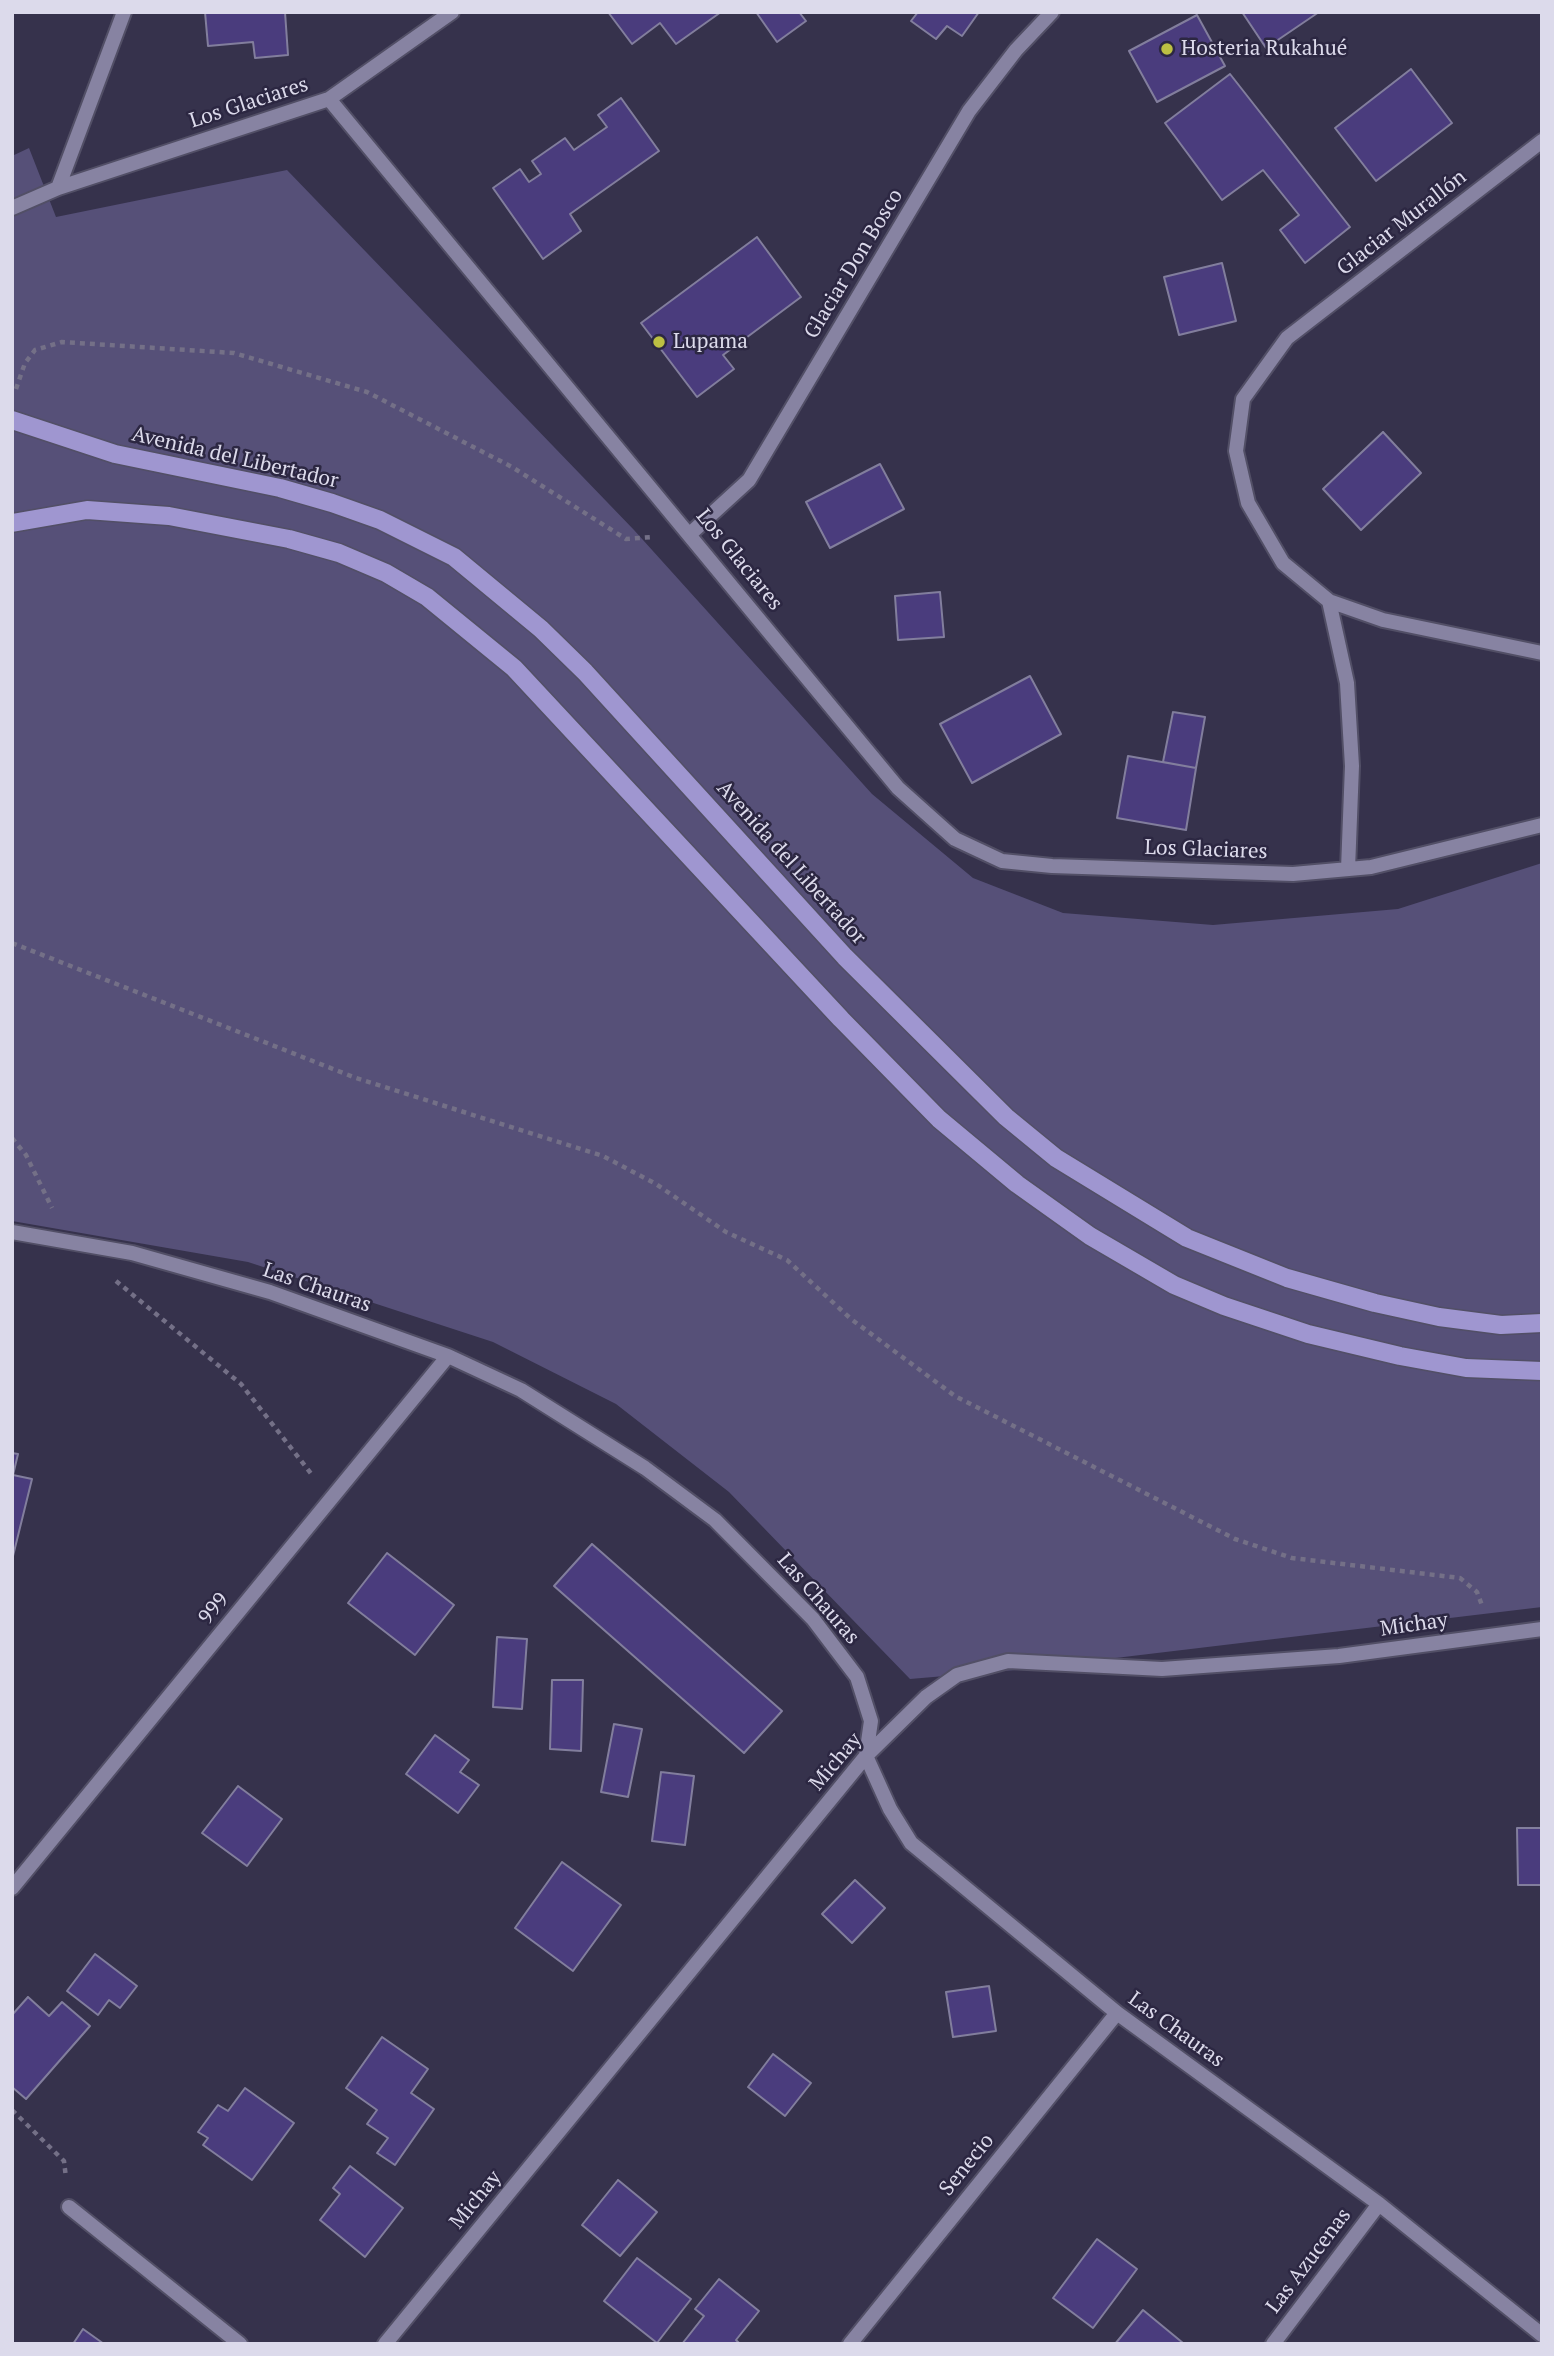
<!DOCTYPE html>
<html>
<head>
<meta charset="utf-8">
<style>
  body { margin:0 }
  #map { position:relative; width:1554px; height:2356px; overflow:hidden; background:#36324c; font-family:"PT Serif",serif }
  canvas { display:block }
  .frame { position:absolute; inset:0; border:14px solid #dcdaeb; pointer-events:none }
</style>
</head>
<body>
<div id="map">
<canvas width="1554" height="2356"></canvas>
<div class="frame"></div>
</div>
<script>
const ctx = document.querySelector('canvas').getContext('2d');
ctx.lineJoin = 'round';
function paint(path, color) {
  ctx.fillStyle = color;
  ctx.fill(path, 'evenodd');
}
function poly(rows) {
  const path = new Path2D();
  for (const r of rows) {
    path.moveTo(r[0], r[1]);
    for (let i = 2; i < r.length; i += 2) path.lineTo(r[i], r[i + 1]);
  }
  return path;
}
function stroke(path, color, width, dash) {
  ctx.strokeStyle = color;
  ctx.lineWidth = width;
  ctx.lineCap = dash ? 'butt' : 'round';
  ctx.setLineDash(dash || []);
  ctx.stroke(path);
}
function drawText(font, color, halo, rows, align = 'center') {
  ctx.font = font + ' "PT Serif",serif';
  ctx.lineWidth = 5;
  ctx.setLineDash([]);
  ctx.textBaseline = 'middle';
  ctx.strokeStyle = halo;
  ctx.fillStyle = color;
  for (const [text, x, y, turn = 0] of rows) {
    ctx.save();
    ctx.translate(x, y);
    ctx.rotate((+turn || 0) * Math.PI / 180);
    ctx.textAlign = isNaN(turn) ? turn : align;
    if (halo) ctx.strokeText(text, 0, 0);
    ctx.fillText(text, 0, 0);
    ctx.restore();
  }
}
paint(poly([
  [29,148,56,217,287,170,634,530,872,794,973,878,1063,913,1213,925,1398,909,1542,863,1542,1607,1015,1670,910,1679,729,1492,616,1404,493,1342,248,1262,12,1221,12,156]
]), '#565078');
const building = poly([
  [205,12,285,12,288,55,255,58,253,42,208,46,205,12],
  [608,12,721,12,676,44,660,23,632,44,608,12],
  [756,12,799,12,806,21,777,42,756,12],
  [918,12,979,12,962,36,947,26,936,39,911,21,918,12],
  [1242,12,1319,12,1266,48,1242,12],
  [1197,15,1225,66,1157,102,1129,51,1197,15],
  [1411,69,1452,123,1376,181,1335,128,1411,69],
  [1230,74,1350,227,1305,263,1280,230,1299,215,1263,170,1222,200,1165,123,1230,74],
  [621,98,659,151,570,214,581,231,543,259,493,188,520,169,529,182,541,174,532,161,565,138,574,150,607,127,598,115,621,98],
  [757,237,801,297,723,355,734,369,697,397,641,323,757,237],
  [1222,263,1236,321,1179,335,1164,277,1222,263],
  [1383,432,1421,473,1361,530,1323,489,1383,432],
  [880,464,904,509,830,548,806,502,880,464],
  [940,592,944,637,898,640,895,596,940,592],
  [1030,676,1061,734,972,783,940,724,1030,676],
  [1173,712,1205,717,1196,768,1163,762,1173,712],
  [1128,756,1196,768,1186,830,1117,818,1128,756],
  [12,1453,18,1454,13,1475,32,1479,12,1560,12,1453],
  [592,1544,782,1711,744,1753,554,1586,592,1544],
  [387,1553,454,1605,415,1655,348,1603,387,1553],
  [497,1637,527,1639,522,1709,493,1707,497,1637],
  [552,1680,583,1680,581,1751,550,1749,552,1680],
  [614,1724,642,1729,628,1797,601,1792,614,1724],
  [435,1735,469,1760,460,1772,479,1785,458,1813,406,1774,435,1735],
  [661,1772,694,1776,685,1845,652,1841,661,1772],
  [238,1786,282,1819,247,1866,202,1833,238,1786],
  [1517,1828,1542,1828,1542,1885,1518,1885,1517,1828],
  [562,1862,621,1905,573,1971,515,1928,562,1862],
  [855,1880,885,1908,852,1943,822,1914,855,1880],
  [95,1954,137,1986,120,2008,109,2000,98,2015,67,1991,95,1954],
  [989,1986,996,2031,953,2037,946,1992,989,1986],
  [28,1997,49,2016,62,2002,90,2026,26,2099,12,2087,12,2015,28,1997],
  [382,2037,428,2069,411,2093,434,2109,395,2165,377,2153,388,2138,367,2124,377,2110,346,2088,382,2037],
  [773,2054,811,2083,785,2116,748,2087,773,2054],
  [245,2088,294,2123,252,2180,203,2145,208,2138,198,2132,218,2105,228,2111,245,2088],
  [350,2166,403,2208,365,2257,320,2220,340,2194,333,2188,350,2166],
  [618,2180,657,2212,620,2256,582,2225,618,2180],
  [1097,2239,1137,2269,1093,2328,1053,2298,1097,2239],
  [637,2258,691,2299,657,2343,604,2301,637,2258],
  [719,2279,759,2311,736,2340,740,2344,682,2344,704,2316,695,2309,719,2279],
  [1143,2310,1183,2343,1182,2344,1115,2344,1143,2310],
  [83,2329,104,2344,73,2344,83,2329]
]);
paint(building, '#4a3c7d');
stroke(building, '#827e9d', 2);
const lane = poly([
  [69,2207,240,2344]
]);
const street = poly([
  [329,99,898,788,955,839,1002,861,1052,866,1293,874,1371,867,1542,825],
  [1542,141,1287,338,1243,399,1236,451,1248,503,1283,563,1329,601,1383,620,1542,653],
  [58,188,124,12],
  [12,208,58,188,329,99,452,12],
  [690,534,749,480,969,111,1016,50,1052,12],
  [1329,601,1347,683,1352,766,1348,869],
  [12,1232,132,1253,270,1292,448,1356,521,1390,645,1468,715,1520,813,1619,857,1677,871,1721,866,1756,890,1809,911,1843,1117,2013,1379,2204,1542,2335],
  [12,1888,448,1356],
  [385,2344,866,1756,926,1697,957,1675,1008,1661,1162,1669,1339,1656,1542,1629],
  [850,2344,1117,2013],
  [1273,2344,1379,2204]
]);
const primary = poly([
  [12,420,115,454,280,488,332,503,380,520,454,557,541,629,585,672,845,957,1006,1117,1056,1158,1187,1238,1287,1278,1375,1303,1439,1317,1501,1325,1542,1323],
  [12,523,87,510,169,516,289,539,339,553,386,573,427,597,514,668,841,1019,939,1119,1017,1184,1090,1236,1174,1285,1224,1306,1308,1334,1400,1356,1466,1368,1542,1371]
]);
stroke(lane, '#524f66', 18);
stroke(street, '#524f66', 18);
stroke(primary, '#524f66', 21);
stroke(poly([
  [16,389,25,363,35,350,62,342,234,353,367,392,512,467,626,539,653,537],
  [12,943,356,1078,603,1156,656,1184,726,1232,787,1260,851,1319,955,1396,1235,1539,1292,1558,1460,1578,1477,1592,1483,1608],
  [12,1138,26,1155,52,1208],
  [116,1281,241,1384,313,1476],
  [12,2110,64,2161,66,2178]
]), '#747087', 4.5, [5, 5]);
stroke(lane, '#8783a2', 14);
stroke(street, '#8783a2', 14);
stroke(primary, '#9f96d0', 18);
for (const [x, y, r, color] of [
  [1167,49,7,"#bcbf43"],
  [659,342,7,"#bcbf43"]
]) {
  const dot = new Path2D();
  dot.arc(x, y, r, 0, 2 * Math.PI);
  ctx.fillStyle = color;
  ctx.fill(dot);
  stroke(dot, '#2c2742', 2.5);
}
drawText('21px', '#dcdaeb', '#2c2742', [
  ["Hosteria Rukahué",1181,49],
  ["Lupama",673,342]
], 'left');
drawText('21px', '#dcdaeb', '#2c2742', [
  ["Los Glaciares",249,103,-18],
  ["Glaciar Murallón",1402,223,-38],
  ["Glaciar Don Bosco",854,264,-59],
  ["Avenida del Libertador",235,458,13],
  ["Los Glaciares",739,560,51],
  ["Los Glaciares",1206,850,2],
  ["Avenida del Libertador",791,863,48],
  ["Las Chauras",317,1288,19],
  ["Las Chauras",818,1599,49],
  ["999",214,1609,-51],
  ["Michay",1414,1625,-8],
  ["Michay",836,1762,-50],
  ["Las Chauras",1176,2030,36],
  ["Senecio",967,2165,-51],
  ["Michay",476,2200,-51],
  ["Las Azucenas",1309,2261,-53]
]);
</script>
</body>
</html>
